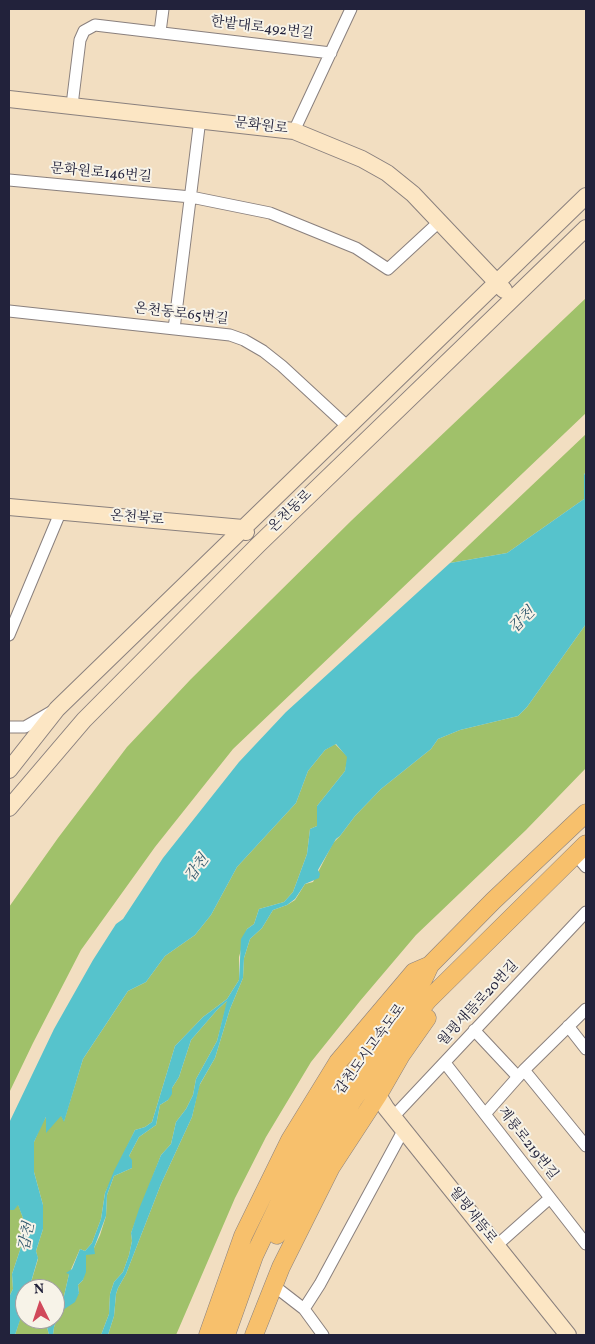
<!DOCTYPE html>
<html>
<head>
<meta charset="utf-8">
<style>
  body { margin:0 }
  #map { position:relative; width:595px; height:1344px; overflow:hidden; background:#f2dec1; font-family:Vollkorn,serif }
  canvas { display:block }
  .frame { position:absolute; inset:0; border:10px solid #22223b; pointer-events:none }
  .north { position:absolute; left:15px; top:1279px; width:50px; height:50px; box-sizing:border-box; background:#f7f3e8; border:1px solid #a29fa3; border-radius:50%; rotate:356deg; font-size:14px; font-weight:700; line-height:20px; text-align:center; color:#22223b }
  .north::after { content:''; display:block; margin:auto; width:18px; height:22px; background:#d1495b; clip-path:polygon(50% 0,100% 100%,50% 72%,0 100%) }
</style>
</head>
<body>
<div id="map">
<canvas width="595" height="1344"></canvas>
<div class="frame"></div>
<div class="north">N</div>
</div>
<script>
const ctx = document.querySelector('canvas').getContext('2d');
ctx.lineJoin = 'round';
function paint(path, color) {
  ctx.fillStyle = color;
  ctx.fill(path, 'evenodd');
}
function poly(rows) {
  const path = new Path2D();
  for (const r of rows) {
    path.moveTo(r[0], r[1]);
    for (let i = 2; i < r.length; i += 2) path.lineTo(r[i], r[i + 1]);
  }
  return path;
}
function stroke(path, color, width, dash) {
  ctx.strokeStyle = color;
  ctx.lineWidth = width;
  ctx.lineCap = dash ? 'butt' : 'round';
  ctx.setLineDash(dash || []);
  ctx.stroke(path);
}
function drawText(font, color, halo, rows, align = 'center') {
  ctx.font = font + ' Vollkorn,"Noto Serif KR",serif';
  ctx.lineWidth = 4;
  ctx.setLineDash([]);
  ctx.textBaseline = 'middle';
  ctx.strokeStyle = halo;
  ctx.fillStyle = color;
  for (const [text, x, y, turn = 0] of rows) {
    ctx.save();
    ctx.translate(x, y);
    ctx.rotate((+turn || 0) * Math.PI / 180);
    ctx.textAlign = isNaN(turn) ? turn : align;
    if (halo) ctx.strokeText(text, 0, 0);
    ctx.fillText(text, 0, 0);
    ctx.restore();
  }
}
paint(poly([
  [586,298,586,413,233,749,155,847,81,950,33,1043,9,1093,9,907,58,838,127,747,191,679,352,520],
  [586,434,586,471,584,475,584,499,507,553,450,563],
  [586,624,586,768,526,830,416,935,360,1001,311,1062,266,1137,235,1198,176,1335,108,1335,114,1316,116,1294,118,1288,126,1274,161,1184,192,1117,199,1086,215,1058,230,1009,243,978,244,958,250,939,262,928,273,910,287,905,295,900,305,884,313,882,333,843,340,836,355,816,381,789,431,749,438,739,460,730,518,716,527,707],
  [335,744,348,757,345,771,317,806,317,826,310,829,307,854,293,892,284,902,259,909,254,924,247,929,239,957,239,980,227,999,203,1017,175,1046,152,1122,145,1127,135,1130,105,1193,101,1219,92,1243,85,1251,80,1249,69,1274,64,1296,55,1310,55,1289,29,1289,38,1259,36,1251,43,1229,43,1205,34,1172,33,1151,34,1142,42,1123,47,1116,46,1131,61,1115,64,1121,83,1059,128,991,146,982,165,956,195,935,211,915,237,867,296,803,308,771,325,750],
  [228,1000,217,1041,196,1079,193,1095,186,1109,176,1122,171,1144,161,1155,131,1233,132,1241,129,1255,123,1272,114,1282,110,1294,109,1314,101,1335,53,1335,54,1327,60,1312,79,1293,78,1285,83,1280,86,1255,94,1248,100,1235,106,1216,107,1195,114,1176,132,1168,129,1156,139,1137,156,1125,160,1105,168,1100,172,1088,179,1077,191,1040,217,1010],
  [18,1204,23,1218,24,1238,12,1274,13,1289,9,1297,9,1210],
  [25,1303,25,1319,50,1319,47,1327,49,1335,15,1335]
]), '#a0c16a');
paint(poly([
  [586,471,586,624,527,707,518,716,460,730,438,739,431,749,381,789,355,816,340,836,336,839,318,870,320,874,319,878,305,884,295,899,287,905,273,910,262,928,250,939,244,958,243,978,230,1009,215,1058,200,1084,192,1117,161,1184,126,1274,118,1288,116,1294,114,1316,108,1335,101,1335,109,1314,110,1294,114,1282,123,1272,129,1255,132,1241,131,1233,139,1209,161,1155,171,1144,176,1122,186,1109,193,1095,196,1079,217,1041,227,1001,217,1010,191,1040,179,1077,172,1088,172,1094,168,1100,160,1105,156,1125,139,1137,129,1156,132,1160,132,1168,114,1176,107,1195,106,1216,94,1248,95,1254,86,1255,86,1272,83,1280,78,1285,79,1293,75,1302,60,1312,54,1327,53,1335,49,1335,47,1327,50,1319,55,1319,55,1310,64,1296,69,1274,66,1273,72,1269,80,1249,85,1251,92,1243,101,1219,105,1193,114,1171,135,1130,145,1127,152,1122,175,1046,203,1017,227,999,239,980,241,939,247,929,254,924,259,909,284,902,293,892,307,854,310,829,317,826,317,806,345,771,347,757,336,744,325,750,308,771,296,803,237,867,211,915,195,935,165,956,146,982,128,991,120,1003,83,1059,64,1122,61,1116,46,1133,46,1117,34,1142,34,1172,43,1205,43,1229,36,1251,38,1258,29,1289,25,1289,25,1303,22,1314,15,1335,9,1335,9,1297,13,1289,12,1274,24,1238,23,1218,18,1205,14,1210,9,1210,9,1123,54,1029,93,960,116,924,123,919,163,858,239,762,286,712,450,563,507,553,584,499,584,475]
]), '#56c3cc');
const street = poly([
  [160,32,163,9],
  [72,105,80,40,84,31,95,25,331,53],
  [294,131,351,9],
  [9,180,191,197,270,213,356,248,388,269,440,221],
  [9,311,230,335,244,340,263,351,282,366,348,427],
  [174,329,200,119],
  [9,635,60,513],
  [9,727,25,727,51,712],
  [575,854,586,867],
  [568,1026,586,1049],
  [474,1030,518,1077],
  [445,1063,586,1244],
  [524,1070,586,1146],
  [485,1114,524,1070,586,1009],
  [394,1116,586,912],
  [496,1246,550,1198],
  [273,1285,304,1309,323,1335],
  [304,1309,320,1284,404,1129]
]);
const secondary = poly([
  [9,99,294,131,362,159,387,173,413,194,504,290],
  [9,507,243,528,246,532],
  [9,770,57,709,586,196],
  [9,808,84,720,258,545,586,228],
  [378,1095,386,1108,568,1335]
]);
const primary = poly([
  [277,1235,312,1166,353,1100,386,1052,428,1000,586,844],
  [208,1335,243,1236,290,1140,338,1062,414,972,428,966],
  [226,1335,254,1256,302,1155,342,1088,424,978,430,965,493,901,586,813],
  [254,1335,281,1267,331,1167,378,1095,401,1055,427,1018]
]);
stroke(street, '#8a807e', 13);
stroke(secondary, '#8a807e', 18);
stroke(primary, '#8a807e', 19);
stroke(street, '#fff', 11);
stroke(secondary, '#fce6c4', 16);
stroke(primary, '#f7c06c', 18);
drawText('14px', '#22223b', '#f7f3e8', [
  ["한밭대로492번길",262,29,7],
  ["문화원로",261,127,7],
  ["문화원로146번길",101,174,5],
  ["온천동로65번길",181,315,7],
  ["온천동로",291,512,-44],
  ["온천북로",137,519,5],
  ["월평새뜸로20번길",479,1004,-47],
  ["갑천도시고속도로",371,1050,-54],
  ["계룡로219번길",527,1144,52],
  ["월평새뜸로",472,1216,52]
]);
drawText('italic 15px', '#345a6e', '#f7f3e8', [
  ["갑천",523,621,-45],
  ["갑천",198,869,-54],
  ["갑천",28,1237,-79]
]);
</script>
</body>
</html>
